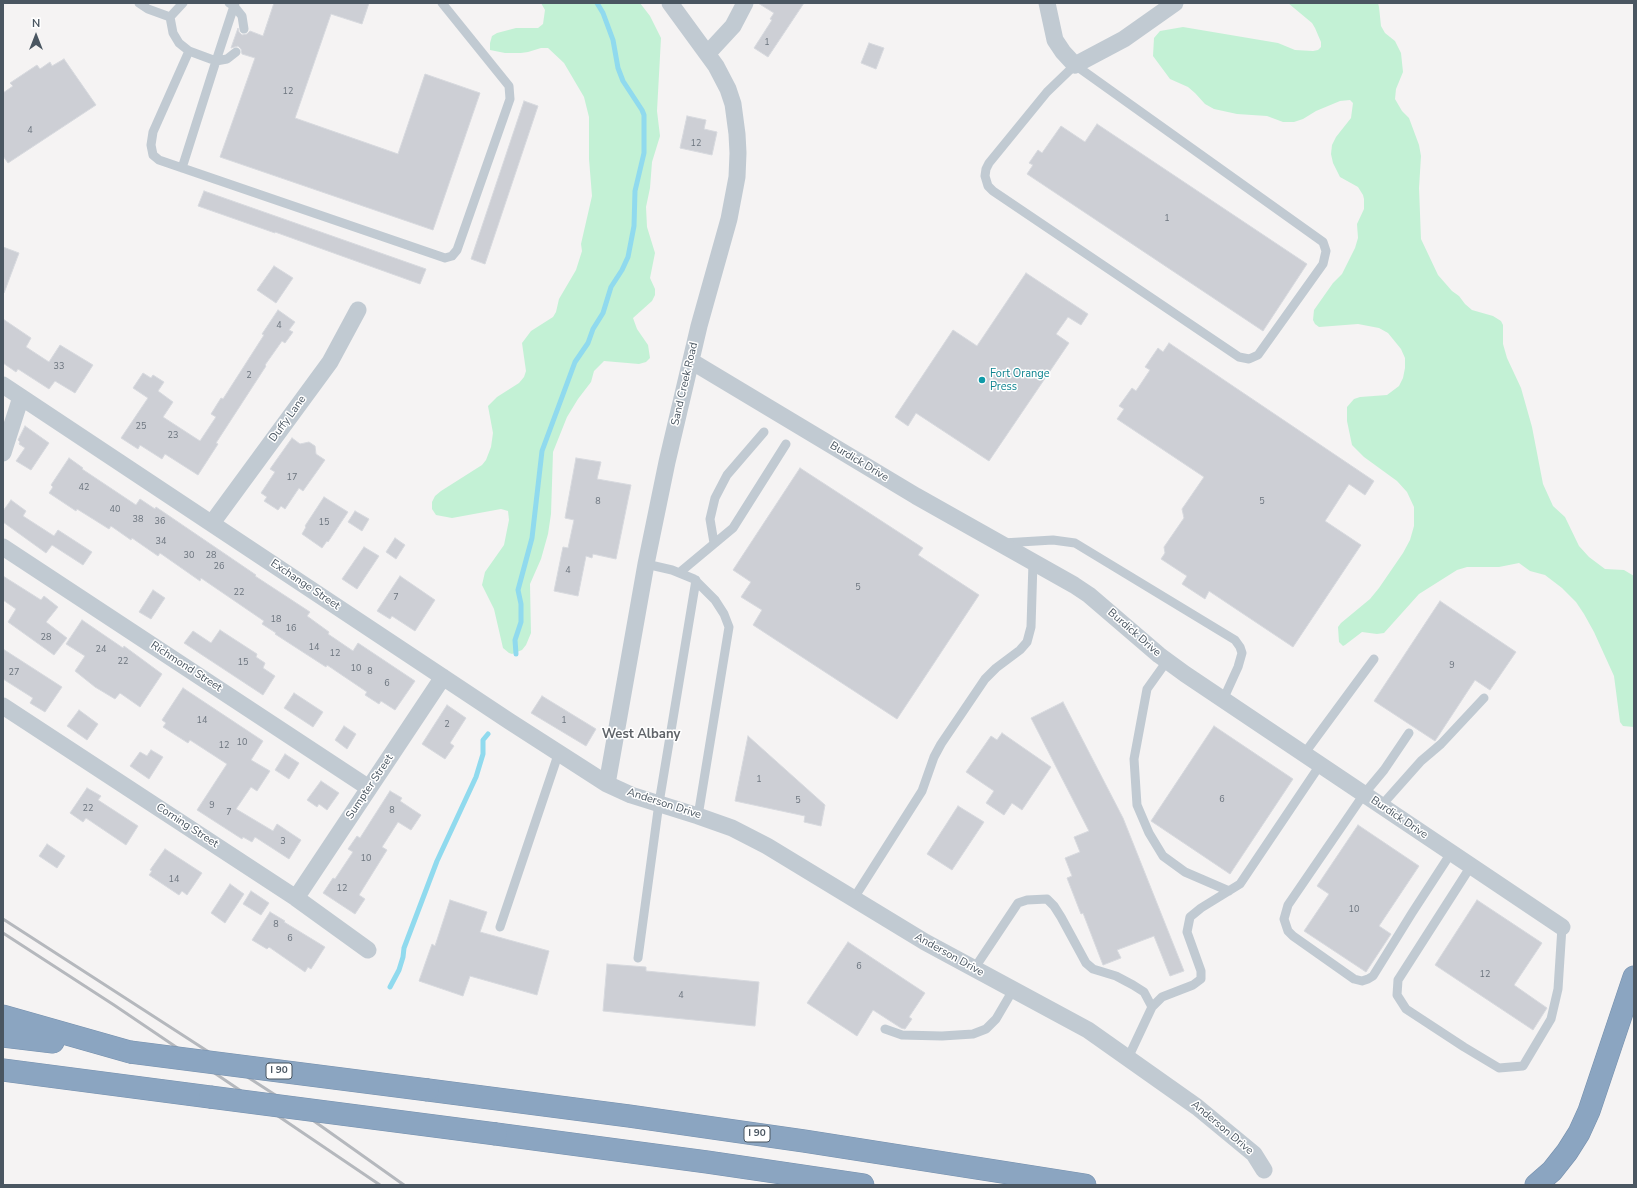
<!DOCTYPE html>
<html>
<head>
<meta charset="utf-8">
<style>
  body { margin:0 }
  #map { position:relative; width:1637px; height:1188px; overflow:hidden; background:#f5f3f3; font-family:"Nunito Sans",sans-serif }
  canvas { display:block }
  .frame { position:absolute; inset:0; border:4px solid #4a5661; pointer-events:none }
  .north { position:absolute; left:16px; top:16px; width:40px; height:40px; -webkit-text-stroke:3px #fff; paint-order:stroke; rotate:0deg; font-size:11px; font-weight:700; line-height:16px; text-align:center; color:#4a5661 }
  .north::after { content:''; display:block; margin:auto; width:14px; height:18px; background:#4a5661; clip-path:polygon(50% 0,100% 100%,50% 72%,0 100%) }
</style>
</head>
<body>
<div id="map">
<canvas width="1637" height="1188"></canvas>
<div class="frame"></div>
<div class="north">N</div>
</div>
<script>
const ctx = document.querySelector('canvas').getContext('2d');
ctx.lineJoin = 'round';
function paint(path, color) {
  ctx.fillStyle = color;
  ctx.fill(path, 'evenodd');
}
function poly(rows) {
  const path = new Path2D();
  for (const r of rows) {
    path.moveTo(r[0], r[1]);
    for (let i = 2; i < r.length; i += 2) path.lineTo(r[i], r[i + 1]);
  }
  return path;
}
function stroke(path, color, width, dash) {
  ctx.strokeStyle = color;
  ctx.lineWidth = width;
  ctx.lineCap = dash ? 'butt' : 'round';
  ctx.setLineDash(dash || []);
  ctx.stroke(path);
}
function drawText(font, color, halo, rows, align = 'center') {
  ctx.font = font + ' "Nunito Sans",sans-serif';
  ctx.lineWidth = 3;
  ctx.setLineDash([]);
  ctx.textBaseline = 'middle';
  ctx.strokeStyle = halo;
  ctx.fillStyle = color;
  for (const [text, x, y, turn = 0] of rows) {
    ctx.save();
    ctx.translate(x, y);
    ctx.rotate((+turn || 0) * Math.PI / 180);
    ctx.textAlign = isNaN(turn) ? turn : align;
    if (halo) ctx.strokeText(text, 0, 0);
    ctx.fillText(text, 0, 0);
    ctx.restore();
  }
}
paint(poly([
  [541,3,640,3,650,16,661,38,657,111,660,136,652,162,650,188,646,207,647,227,655,253,650,278,655,289,655,295,652,301,633,318,637,329,648,345,650,358,646,362,639,364,604,361,594,371,591,382,578,399,567,417,553,452,551,514,548,534,541,559,530,584,531,633,526,645,522,650,512,654,509,653,503,648,494,609,482,585,485,572,504,545,509,520,508,511,501,509,452,518,436,515,432,509,432,502,435,496,441,491,482,465,486,460,491,447,493,433,488,406,497,397,519,383,524,377,526,371,522,343,531,331,553,317,556,312,559,299,576,270,582,251,581,244,592,196,589,159,589,117,584,97,564,63,548,48,541,48,528,52,521,53,505,53,490,50,490,43,492,36,497,33,516,28,538,28,543,24,545,10],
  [1288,3,1378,3,1379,7,1381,26,1385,33,1395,41,1401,53,1403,72,1396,89,1395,99,1402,111,1409,118,1419,145,1421,156,1419,188,1421,239,1438,275,1452,291,1459,296,1465,304,1472,310,1493,316,1501,321,1503,325,1503,344,1507,358,1521,388,1532,427,1543,484,1553,506,1565,517,1579,546,1589,557,1605,569,1624,570,1634,576,1634,727,1623,726,1620,722,1614,676,1594,632,1584,614,1576,602,1562,588,1545,575,1530,571,1519,563,1499,567,1467,567,1457,570,1419,594,1384,633,1377,634,1362,632,1345,645,1343,646,1339,642,1338,627,1341,623,1370,599,1379,588,1403,553,1410,540,1414,526,1414,507,1407,492,1397,481,1364,457,1352,445,1347,421,1347,407,1354,399,1360,397,1387,395,1399,386,1403,378,1405,368,1405,358,1401,349,1388,333,1379,328,1358,324,1319,327,1315,324,1313,320,1314,310,1333,283,1342,274,1355,248,1358,238,1357,224,1364,209,1364,199,1363,195,1358,187,1340,177,1333,163,1331,154,1332,145,1336,137,1351,118,1353,103,1350,100,1340,101,1316,111,1303,119,1294,122,1283,122,1267,116,1237,114,1214,109,1205,104,1195,93,1188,87,1170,79,1153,56,1154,38,1160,31,1183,27,1278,43,1295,50,1313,51,1318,50,1321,47,1321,42,1315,28,1312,23]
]), '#c3f1d5');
stroke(poly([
  [516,654,515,640,521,622,521,604,518,590,532,538,542,451,575,362,588,343,593,329,603,313,611,287,622,270,628,257,634,226,635,191,644,153,644,115,642,110,623,81,618,68,613,40,603,13,597,3],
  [390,987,399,970,403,957,404,948,437,861,476,777,483,754,483,740,488,734]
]), '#90daee', 5);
const building = poly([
  [274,3,369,3,362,24,331,14,295,118,398,154,425,74,480,93,433,230,220,157,255,58,242,54,241,49,238,46,231,48,238,28,239,32,242,35,247,34,250,31,263,36,274,3],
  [758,3,804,3,768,57,754,48,772,20,770,19,774,13,758,3],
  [869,43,884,48,876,69,861,63,869,43],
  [64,59,96,105,8,163,3,156,3,93,13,86,10,83,37,65,40,69,50,62,52,66,64,59],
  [524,101,538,106,485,264,471,259,524,101],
  [687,116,706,120,704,129,717,132,712,155,680,148,687,116],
  [1097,124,1307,264,1263,331,1027,174,1033,165,1029,163,1038,150,1042,153,1061,126,1085,142,1097,124],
  [204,191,426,269,420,284,275,232,275,233,198,206,204,191],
  [3,247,19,253,4,293,3,292,3,247],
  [274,266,293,278,276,303,257,290,274,266],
  [1026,273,1088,314,1081,325,1068,317,1056,334,1069,343,989,461,916,413,908,426,895,417,953,330,977,346,1026,273],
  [278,310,295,322,289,330,293,332,285,343,282,341,265,365,266,366,216,443,218,444,198,475,165,454,162,459,140,445,138,449,121,438,148,398,133,388,143,373,151,378,153,375,164,382,158,391,173,402,163,417,200,441,216,417,211,414,221,398,223,399,264,335,262,334,278,310],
  [3,319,31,338,26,347,49,362,60,345,93,365,75,393,55,381,49,389,18,369,16,372,3,363,3,319],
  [1169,343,1374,481,1365,495,1349,484,1325,521,1361,545,1293,647,1209,591,1205,599,1182,584,1187,576,1161,559,1165,553,1164,547,1184,518,1182,509,1204,477,1117,419,1124,409,1119,406,1132,388,1136,391,1150,370,1145,367,1158,348,1163,352,1169,343],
  [25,426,49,443,31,470,16,461,25,448,19,444,20,442,18,440,25,426],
  [292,438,300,444,309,442,315,446,316,454,325,460,303,491,299,488,285,509,281,506,278,510,264,501,267,497,261,493,275,472,270,469,292,438],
  [69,458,83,468,82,469,136,505,140,499,155,509,156,507,256,575,255,576,310,612,307,616,329,632,328,634,353,651,358,643,415,681,395,710,381,701,379,704,365,695,367,692,327,665,326,667,275,634,276,633,262,624,264,621,201,578,200,581,160,553,158,556,132,538,131,540,111,526,109,529,77,509,76,511,49,493,53,487,51,485,69,458],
  [576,458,601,462,597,479,631,485,616,559,593,554,592,558,586,556,578,596,554,591,563,547,568,548,574,520,565,518,576,458],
  [800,468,923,548,918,555,979,595,897,719,753,625,762,610,741,597,751,582,733,570,800,468],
  [324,497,348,512,328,542,327,541,322,548,302,534,306,527,305,526,324,497],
  [11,500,26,511,23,516,54,536,58,530,92,552,83,565,52,545,46,553,3,522,3,511,11,500],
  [355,511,369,519,362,531,348,522,355,511],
  [395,538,405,545,396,559,386,552,395,538],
  [364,547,379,556,357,589,342,579,364,547],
  [3,576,41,600,44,596,58,607,46,622,67,638,54,655,8,622,16,609,3,600,3,576],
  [400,576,435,600,415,631,392,616,390,619,377,611,400,576],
  [153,590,165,598,151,619,139,612,153,590],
  [1440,601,1516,652,1490,690,1475,680,1435,741,1374,701,1440,601],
  [82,620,123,648,124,646,162,674,140,707,120,693,115,699,95,687,75,671,85,656,66,644,82,620],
  [220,630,257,654,256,657,265,663,263,668,275,676,263,695,184,643,193,631,211,643,220,630],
  [3,649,62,687,45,712,30,703,33,698,3,679,3,649],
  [183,688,263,741,251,760,270,771,257,791,251,787,236,809,273,831,277,824,301,840,289,859,255,837,252,842,243,837,242,839,197,810,227,764,190,740,188,743,163,727,166,723,162,720,183,688],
  [294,693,323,712,313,727,284,708,294,693],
  [542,696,596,729,586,746,531,713,542,696],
  [1063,702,1123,818,1184,971,1170,976,1154,936,1117,950,1121,958,1103,965,1083,913,1081,914,1067,878,1072,876,1065,858,1080,852,1074,837,1089,831,1031,718,1063,702],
  [447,705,466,718,450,743,454,746,445,759,422,744,447,705],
  [79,710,98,724,87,740,67,726,79,710],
  [344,726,356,734,347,749,335,740,344,726],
  [1214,726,1293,779,1230,874,1151,821,1214,726],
  [1002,733,1051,767,1022,810,1012,803,1004,815,986,803,994,791,966,772,991,736,997,740,1002,733],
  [748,736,825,805,821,826,804,822,805,816,735,801,748,736],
  [151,750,163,757,149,779,130,766,140,752,147,756,151,750],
  [285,754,299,763,289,779,275,770,285,754],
  [321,781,339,793,327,810,319,804,317,807,307,800,321,781],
  [87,788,101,796,98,800,138,826,126,845,86,818,83,822,70,813,87,788],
  [390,791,402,798,400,801,421,815,411,830,398,822,382,847,387,850,359,895,365,899,355,914,323,893,333,878,335,879,353,852,348,849,357,836,360,838,390,791],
  [958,806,984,822,952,870,927,854,958,806],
  [1358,825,1419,866,1379,926,1391,934,1366,972,1304,931,1329,894,1317,886,1358,825],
  [47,844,65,856,57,868,39,856,47,844],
  [165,849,202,873,187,895,182,891,179,895,149,875,152,871,150,870,165,849],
  [230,884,244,894,225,923,211,913,230,884],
  [251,891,269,903,261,915,243,904,251,891],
  [450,900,487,912,480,932,549,951,537,995,470,976,463,996,419,981,432,944,435,946,450,900],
  [1477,900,1542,943,1514,985,1547,1008,1533,1030,1435,965,1477,900],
  [270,912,285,921,284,922,325,947,311,969,308,967,305,972,269,947,267,949,252,940,270,912],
  [848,942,925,993,909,1017,912,1019,905,1029,901,1028,873,1010,857,1036,807,1003,848,942],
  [607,964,646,967,646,971,759,982,755,1026,603,1011,607,964]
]);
paint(building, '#cdcfd5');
stroke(building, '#d7d9de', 1);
const motorway = poly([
  [3,1016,130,1052],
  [3,1036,53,1042],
  [3,1070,210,1097],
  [428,1090,629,1116,804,1141,1085,1185],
  [496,1134,707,1162,863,1185],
  [1536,1185,1552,1171,1567,1152,1579,1133,1589,1111,1634,977]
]);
stroke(motorway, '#7690ad', 23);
stroke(poly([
  [139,3,148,9,170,17],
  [229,3,234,6,242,16,244,29],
  [170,17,173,33,179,43,189,51,216,61,227,59,236,52],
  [170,17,183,3],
  [189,51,153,132,151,145,153,155,159,160,445,258,452,256,457,250,510,99,509,86,442,3],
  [1075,65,1323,242,1326,251,1323,264,1258,355,1249,359,1239,357,993,191,988,186,985,176,986,169,989,163,1047,92,1075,65],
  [182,168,216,61,235,3],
  [714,543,710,519,715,498,727,475,764,432],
  [1003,543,1053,540,1075,543,1235,640,1240,647,1242,653,1238,667,1223,700],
  [646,564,672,570,694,579,715,600,724,614,729,627,698,816],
  [679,573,733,528,786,444],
  [1167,661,1147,689,1134,759,1137,805,1149,833,1163,856,1185,872,1229,891],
  [1409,733,1384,770,1364,794,1288,905,1284,919,1288,931,1293,936,1354,979,1362,981,1368,979,1373,976,1412,913,1451,853],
  [1304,754,1374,659],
  [1381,806,1421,761,1441,744,1484,698],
  [1471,866,1398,980,1397,995,1406,1009,1464,1047,1499,1068,1523,1066,1551,1019,1558,989,1562,927],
  [854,898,922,791,934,757,941,744,985,679,996,668,1020,650,1027,642,1031,627,1033,562],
  [500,927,559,752],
  [638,958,659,803,696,580],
  [974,969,1018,903,1027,900,1047,899,1054,906,1061,917,1086,963,1093,969,1116,976,1133,985,1144,992,1152,1007],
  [885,1029,902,1035,942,1036,973,1034,986,1029,996,1019,1013,990],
  [1128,1058,1152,1007,1162,997,1193,985,1201,979,1201,971,1187,932,1190,917,1201,908,1240,884,1320,765]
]), '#c1cad2', 9);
stroke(poly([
  [1047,3,1055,40,1063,52,1075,65,1124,39,1175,3],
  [708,53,733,26,745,3],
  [691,361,916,496,1074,585,1089,595,1159,655,1185,674,1562,927],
  [3,385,509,721,607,784,631,795,698,816,732,828,767,846,925,942,1088,1030,1197,1107,1254,1154,1264,1170],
  [3,453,21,397],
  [212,523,330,362,358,310],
  [3,547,369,788],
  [3,706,296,898,368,950],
  [607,784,646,564,667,462,699,326,729,219,737,177,738,153,737,134,733,104,728,89,716,66,670,3],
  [296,898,443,677]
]), '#c1cad2', 17);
stroke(motorway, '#8ba5c1', 22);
stroke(poly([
  [3,919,297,1109,404,1185],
  [3,933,114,1005,380,1185]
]), '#b5b8bd', 3);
const motorwayBridge = poly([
  [130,1052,428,1090],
  [210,1097,496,1134]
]);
stroke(motorwayBridge, '#7690ad', 23, []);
stroke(motorwayBridge, '#8ba5c1', 22);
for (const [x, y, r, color] of [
  [982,380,4,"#0f9aa8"]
]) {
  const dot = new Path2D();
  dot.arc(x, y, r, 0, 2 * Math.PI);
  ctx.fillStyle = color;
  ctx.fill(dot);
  stroke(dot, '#fff', 1.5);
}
drawText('9px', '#6b747e', null, [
  ["1",767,43],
  ["12",288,92],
  ["4",30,131],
  ["12",696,144],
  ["1",1167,219],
  ["4",279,326],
  ["33",59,367],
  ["2",249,376],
  ["25",141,427],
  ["23",173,436],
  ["17",292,478],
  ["42",84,488],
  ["8",598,502],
  ["5",1262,502],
  ["40",115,510],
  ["38",138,520],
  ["36",160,522],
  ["15",324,523],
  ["34",161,542],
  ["30",189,556],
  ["28",211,556],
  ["26",219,567],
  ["4",568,571],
  ["5",858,588],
  ["22",239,593],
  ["7",396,598],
  ["18",276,620],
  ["16",291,629],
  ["28",46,638],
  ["14",314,648],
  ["24",101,650],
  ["12",335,654],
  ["22",123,662],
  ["15",243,663],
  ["9",1452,666],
  ["10",356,669],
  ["8",370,672],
  ["27",14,673],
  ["6",387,684],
  ["14",202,721],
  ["1",564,721],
  ["2",447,725],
  ["10",242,743],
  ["12",224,746],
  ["1",759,780],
  ["6",1222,800],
  ["5",798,801],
  ["9",212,806],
  ["22",88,809],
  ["8",392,811],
  ["7",229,813],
  ["3",283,842],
  ["10",366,859],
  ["14",174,880],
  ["12",342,889],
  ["10",1354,910],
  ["8",276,925],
  ["6",290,939],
  ["6",859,967],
  ["12",1485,975],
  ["4",681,996]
]);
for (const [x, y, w] of [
  [279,1071,26],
  [757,1134,26]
]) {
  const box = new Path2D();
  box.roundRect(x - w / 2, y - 8, w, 16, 3);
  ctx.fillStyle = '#fff';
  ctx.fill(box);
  stroke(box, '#4a5661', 1);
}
drawText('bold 10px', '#4a5661', null, [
  ["I 90",279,1071],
  ["I 90",757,1134]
]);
drawText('11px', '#0d838f', '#fff', [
  ["Fort Orange",990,374],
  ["Press",990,387]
], 'left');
drawText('11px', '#4a5661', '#fff', [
  ["Sand Creek Road",685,384,-77],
  ["Duffy Lane",288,419,-54],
  ["Burdick Drive",859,462,31],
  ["Exchange Street",305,585,34],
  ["Burdick Drive",1134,633,41],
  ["Richmond Street",186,667,33],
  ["Sumpter Street",370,787,-56],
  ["Anderson Drive",664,804,18],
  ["Burdick Drive",1399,818,34],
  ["Corning Street",187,826,33],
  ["Anderson Drive",949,955,29],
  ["Anderson Drive",1222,1128,40]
]);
drawText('bold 13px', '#5f6368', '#fff', [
  ["West Albany",641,735]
]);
</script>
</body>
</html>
